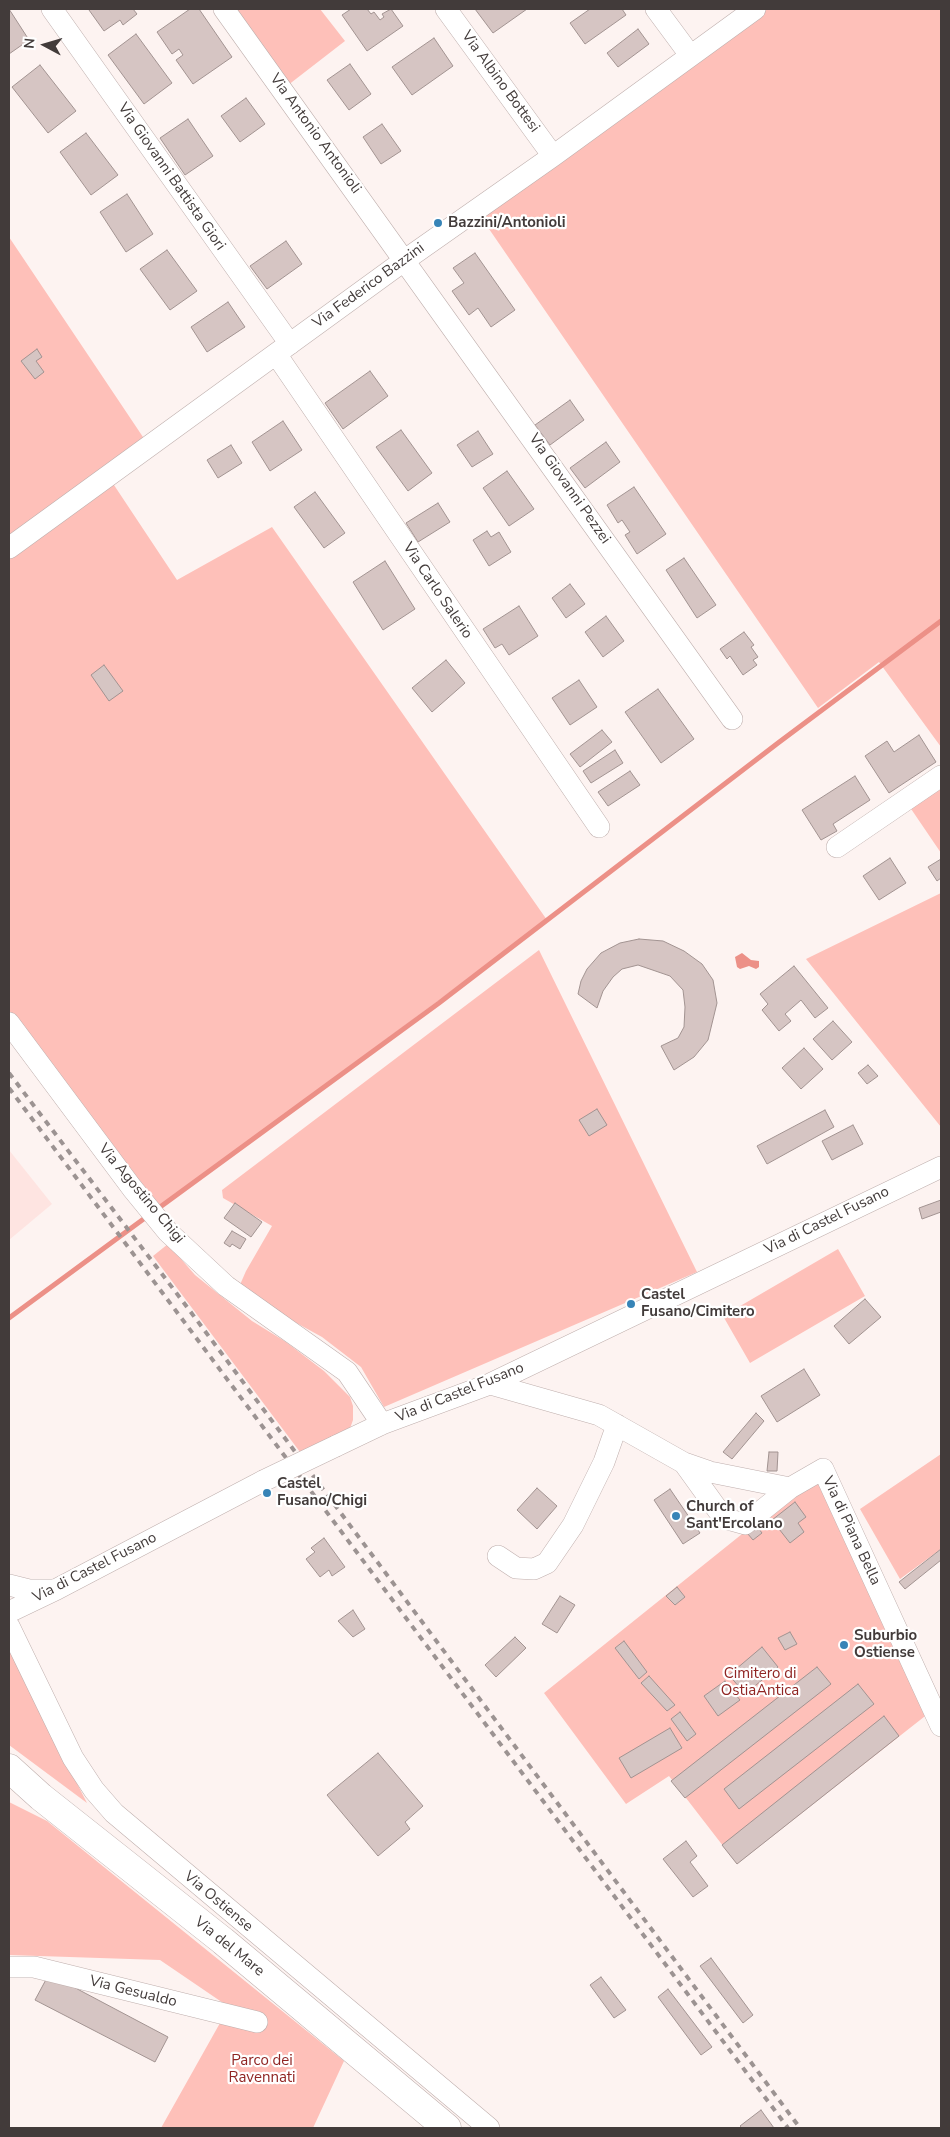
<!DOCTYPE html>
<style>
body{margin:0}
#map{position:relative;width:950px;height:2137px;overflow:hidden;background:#fdf3f1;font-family:"Nunito Sans",sans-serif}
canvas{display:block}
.frame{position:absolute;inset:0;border:10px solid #423b3a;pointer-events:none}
.north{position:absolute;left:20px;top:20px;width:50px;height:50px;-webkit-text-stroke:4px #fff;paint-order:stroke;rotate:276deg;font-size:14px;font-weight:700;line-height:20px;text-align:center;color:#423b3a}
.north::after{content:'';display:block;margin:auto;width:18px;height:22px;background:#423b3a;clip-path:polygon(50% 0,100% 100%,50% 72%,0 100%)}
</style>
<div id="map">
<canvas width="950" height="2137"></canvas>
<div class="frame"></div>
<div class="north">N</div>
</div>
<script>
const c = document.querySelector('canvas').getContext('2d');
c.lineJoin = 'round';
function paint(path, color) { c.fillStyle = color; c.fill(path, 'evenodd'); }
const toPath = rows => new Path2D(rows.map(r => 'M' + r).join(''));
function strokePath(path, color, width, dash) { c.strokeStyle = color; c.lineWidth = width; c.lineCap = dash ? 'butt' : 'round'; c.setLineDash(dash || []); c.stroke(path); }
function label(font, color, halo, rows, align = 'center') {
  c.font = font + ' "Nunito Sans",sans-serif'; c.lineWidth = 4.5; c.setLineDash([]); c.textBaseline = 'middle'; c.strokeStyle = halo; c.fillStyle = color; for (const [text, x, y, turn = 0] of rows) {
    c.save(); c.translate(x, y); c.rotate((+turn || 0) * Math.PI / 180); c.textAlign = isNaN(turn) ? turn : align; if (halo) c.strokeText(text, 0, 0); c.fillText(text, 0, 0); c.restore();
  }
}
paint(toPath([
 [9,1150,52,1204,9,1240]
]), '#fee4e1');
paint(toPath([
 [224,9,320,9,345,41,283,89],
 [755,9,941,9,941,747,879,662,818,708,476,210],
 [9,237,149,446,108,476,177,580,272,527,547,920,145,1218,9,1023],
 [941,776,941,853,905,800],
 [941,893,941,1127,806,959],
 [539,950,697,1272,384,1407,361,1367,322,1337,271,1309,239,1287,246,1271,272,1226,223,1198,222,1190],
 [168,1244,195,1275,252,1321,286,1342,324,1371,350,1397,353,1406,353,1420,348,1434,306,1460,153,1256],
 [838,1249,865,1296,750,1363,723,1316],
 [941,1454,941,1549,900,1579,860,1509],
 [823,1469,929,1713,737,1864,669,1776,626,1804,544,1693],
 [9,1651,10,1652,87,1803,9,1745],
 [9,1802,47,1821,344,2061,313,2128,161,2128,229,2007,160,1960,9,1955]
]), '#fec0b9');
paint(toPath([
 [742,953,751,960,759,961,759,967,756,969,749,966,740,969,737,967,735,957]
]), '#ec9087');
strokePath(toPath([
 [156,1210,439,1003,778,743,941,621],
 [9,1318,149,1215]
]), '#ec9087', 5);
const building = toPath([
 [9,9,29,40,9,54,9,9],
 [90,9,133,9,137,14,123,25,120,20,104,31,89,10,90,9],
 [190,9,199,9,232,57,193,84,176,60,183,55,179,49,172,54,157,32,190,9],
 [351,9,367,9,371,14,374,12,380,20,384,17,382,14,391,9,403,26,367,51,342,15,351,9],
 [475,9,527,9,493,33,475,9],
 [590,9,622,9,626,15,585,44,570,23,590,9],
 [638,29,649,44,618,67,607,53,638,29],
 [136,34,172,83,144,104,108,55,136,34],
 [434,38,453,66,412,95,392,67,434,38],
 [350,64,371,94,349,110,327,80,350,64],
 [40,65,76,111,48,133,12,87,40,65],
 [246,98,265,124,240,142,221,116,246,98],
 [188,119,213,156,185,175,160,138,188,119],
 [382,124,401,151,381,164,363,137,382,124],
 [86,133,118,175,91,195,60,152,86,133],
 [127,194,153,234,126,252,100,212,127,194],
 [286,241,302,264,267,289,250,266,286,241],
 [167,250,197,291,170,310,140,269,167,250],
 [475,253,515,310,491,327,478,308,469,315,452,291,464,283,453,268,475,253],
 [228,302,245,327,207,352,191,327,228,302],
 [37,349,42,357,36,361,44,372,35,379,21,361,37,349],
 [370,371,388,396,343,429,325,403,370,371],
 [570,400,584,420,550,445,535,425,570,400],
 [283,421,302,450,270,471,252,442,283,421],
 [401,430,432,473,408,491,376,447,401,430],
 [478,431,493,454,472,467,457,445,478,431],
 [606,442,620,462,585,488,570,468,606,442],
 [231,445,242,463,218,478,207,460,231,445],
 [507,471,534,509,509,526,483,488,507,471],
 [634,487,666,534,637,554,625,535,630,532,622,520,618,523,607,505,634,487],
 [315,492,345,533,324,548,294,507,315,492],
 [438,503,450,522,418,542,406,523,438,503],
 [487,531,491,537,499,532,511,552,489,566,473,540,487,531],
 [684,558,716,605,697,618,666,570,684,558],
 [385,561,415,609,383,630,353,582,385,561],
 [570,584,585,604,566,618,552,598,570,584],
 [519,606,538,636,509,655,502,644,495,648,483,629,519,606],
 [606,616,624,641,603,657,585,632,606,616],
 [744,632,754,645,751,647,758,657,753,660,757,665,743,675,730,656,727,659,720,649,744,632],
 [446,660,465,683,432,712,412,688,446,660],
 [104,665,123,691,109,701,91,675,104,665],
 [579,680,597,707,570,725,552,698,579,680],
 [658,689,694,739,661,763,625,712,658,689],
 [602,730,612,742,580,767,570,754,602,730],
 [919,735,936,762,889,793,865,756,887,741,894,752,919,735],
 [615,750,623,763,591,783,583,771,615,750],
 [630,771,640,785,608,806,598,792,630,771],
 [855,776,870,800,833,824,837,831,821,840,802,810,855,776],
 [890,858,906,883,879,900,863,876,890,858],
 [941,859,941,878,937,881,928,867,941,859],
 [639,939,663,941,684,951,702,964,713,980,717,1003,708,1040,694,1057,674,1070,661,1046,678,1038,684,1027,685,1007,683,990,670,976,638,965,622,969,613,977,603,991,597,1008,578,994,581,981,587,969,601,953,620,943,639,939],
 [794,966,828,1008,815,1018,801,1000,785,1014,791,1021,779,1031,762,1010,768,1004,760,994,794,966],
 [833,1021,852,1042,832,1060,813,1039,833,1021],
 [804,1048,823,1069,801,1089,782,1068,804,1048],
 [868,1065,878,1076,867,1084,858,1073,868,1065],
 [597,1109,607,1125,589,1136,579,1120,597,1109],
 [825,1110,834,1127,767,1164,757,1146,825,1110],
 [853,1125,863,1144,832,1160,822,1141,853,1125],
 [941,1200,941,1212,922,1219,919,1208,941,1200],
 [235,1203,262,1222,251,1237,224,1218,235,1203],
 [232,1231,246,1239,240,1249,232,1244,230,1247,224,1243,232,1231],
 [865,1299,881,1317,849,1344,834,1326,865,1299],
 [804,1369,820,1395,777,1422,761,1396,804,1369],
 [756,1413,764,1421,732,1459,723,1452,756,1413],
 [769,1452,778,1452,777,1471,767,1471,769,1452],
 [537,1488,557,1506,537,1529,517,1510,537,1488],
 [670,1489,700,1533,683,1544,654,1500,670,1489],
 [795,1502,806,1517,798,1523,804,1532,790,1543,772,1520,795,1502],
 [752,1520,762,1533,753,1540,742,1527,752,1520],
 [324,1538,345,1567,332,1576,329,1570,320,1577,306,1559,315,1552,311,1548,324,1538],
 [941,1549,941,1560,905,1589,899,1582,941,1549],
 [677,1587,685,1597,675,1605,666,1596,677,1587],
 [560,1596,575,1605,557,1633,542,1624,560,1596],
 [353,1610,365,1629,353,1637,338,1621,353,1610],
 [790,1632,797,1644,785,1650,778,1638,790,1632],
 [515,1637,526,1648,496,1677,485,1665,515,1637],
 [624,1641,647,1672,639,1679,615,1648,624,1641],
 [762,1647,778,1667,745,1694,729,1675,762,1647],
 [817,1667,831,1684,685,1798,671,1781,817,1667],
 [649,1676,675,1705,667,1711,641,1683,649,1676],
 [725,1681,740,1700,718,1716,704,1696,725,1681],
 [858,1684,874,1704,739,1809,724,1789,858,1684],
 [680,1712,696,1734,687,1741,671,1719,680,1712],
 [884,1716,899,1736,737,1864,722,1845,884,1716],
 [670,1728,682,1748,631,1778,619,1758,670,1728],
 [378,1753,423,1806,405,1822,410,1829,378,1856,327,1795,378,1753],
 [686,1841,697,1856,690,1862,708,1886,693,1897,663,1859,686,1841],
 [711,1958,753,2015,743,2023,700,1966,711,1958],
 [49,1974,168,2037,155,2062,35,2000,49,1974],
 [601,1977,626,2010,614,2018,590,1985,601,1977],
 [668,1989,712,2047,701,2055,658,1997,668,1989],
 [761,2110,774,2128,742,2128,740,2126,761,2110]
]);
paint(building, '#d6c5c3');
strokePath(building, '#a29391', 1);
const minor = toPath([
 [52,9,290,344],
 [224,9,732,719],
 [446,9,553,156],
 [656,9,690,55],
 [276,354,599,827],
 [9,548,405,260,553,156,755,9],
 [837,847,941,776],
 [9,1023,132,1188,168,1232,226,1286,347,1372,382,1424],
 [490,1384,599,1415,684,1463,710,1472,790,1488],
 [336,1446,382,1424,490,1384,941,1167],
 [684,1463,720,1513,727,1519,745,1524,790,1488,823,1469,941,1726],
 [498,1556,516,1568,534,1569,547,1563,573,1525,604,1462,617,1425],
 [9,1585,29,1590,52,1590],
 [9,1612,57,1589,263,1481],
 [9,1626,73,1758,94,1790,114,1813,489,2128],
 [9,1967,34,1967,257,2022]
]);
const major = toPath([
 [9,1768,41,1797,223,1941,447,2128]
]);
strokePath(minor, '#bfafad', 22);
strokePath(major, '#bfafad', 29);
strokePath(minor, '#fff', 21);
strokePath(major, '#fff', 28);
strokePath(toPath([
 [9,1073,184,1303,800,2128],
 [9,1088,788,2128]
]), '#9c9392', 4, [6, 6]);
const minorBridge = toPath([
 [263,1481,336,1446]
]);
strokePath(minorBridge, '#bfafad', 22, []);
strokePath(minorBridge, '#fff', 21);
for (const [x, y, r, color] of [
 [438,223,5,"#3784b7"],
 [631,1304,5,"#3784b7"],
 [267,1493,5,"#3784b7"],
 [676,1516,5,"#3784b7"],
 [844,1645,5,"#3784b7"]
]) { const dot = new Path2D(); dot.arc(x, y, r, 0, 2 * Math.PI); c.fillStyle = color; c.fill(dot); strokePath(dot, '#fff', 2); }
label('15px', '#423b3a', '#fff', [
 ["Via Albino Bottesi",500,82,54],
 ["Via Antonio Antonioli",315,134,54],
 ["Via Giovanni Battista Giori",171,177,55],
 ["Via Federico Bazzini",369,286,-36],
 ["Via Giovanni Pezzei",569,489,55],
 ["Via Carlo Salerio",437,591,56],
 ["Via Agostino Chigi",141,1194,50],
 ["Via di Castel Fusano",827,1221,-26],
 ["Via di Castel Fusano",460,1393,-22],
 ["Via di Piana Bella",851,1531,65],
 ["Via di Castel Fusano",95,1568,-27],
 ["Via Ostiense",218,1902,40],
 ["Via del Mare",229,1947,39],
 ["Via Gesualdo",133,1992,14]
]);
label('bold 15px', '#423b3a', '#fff', [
 ["Bazzini/Antonioli",448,223],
 ["Castel",641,1295],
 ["Fusano/Cimitero",641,1312],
 ["Castel",277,1484],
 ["Fusano/Chigi",277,1501],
 ["Church of",686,1507],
 ["Sant'Ercolano",686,1524],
 ["Suburbio",854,1636],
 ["Ostiense",854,1653]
], 'left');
label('15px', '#902523', '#fff', [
 ["Cimitero di",760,1674],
 ["OstiaAntica",760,1691],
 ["Parco dei",262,2061],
 ["Ravennati",262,2078]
]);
</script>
